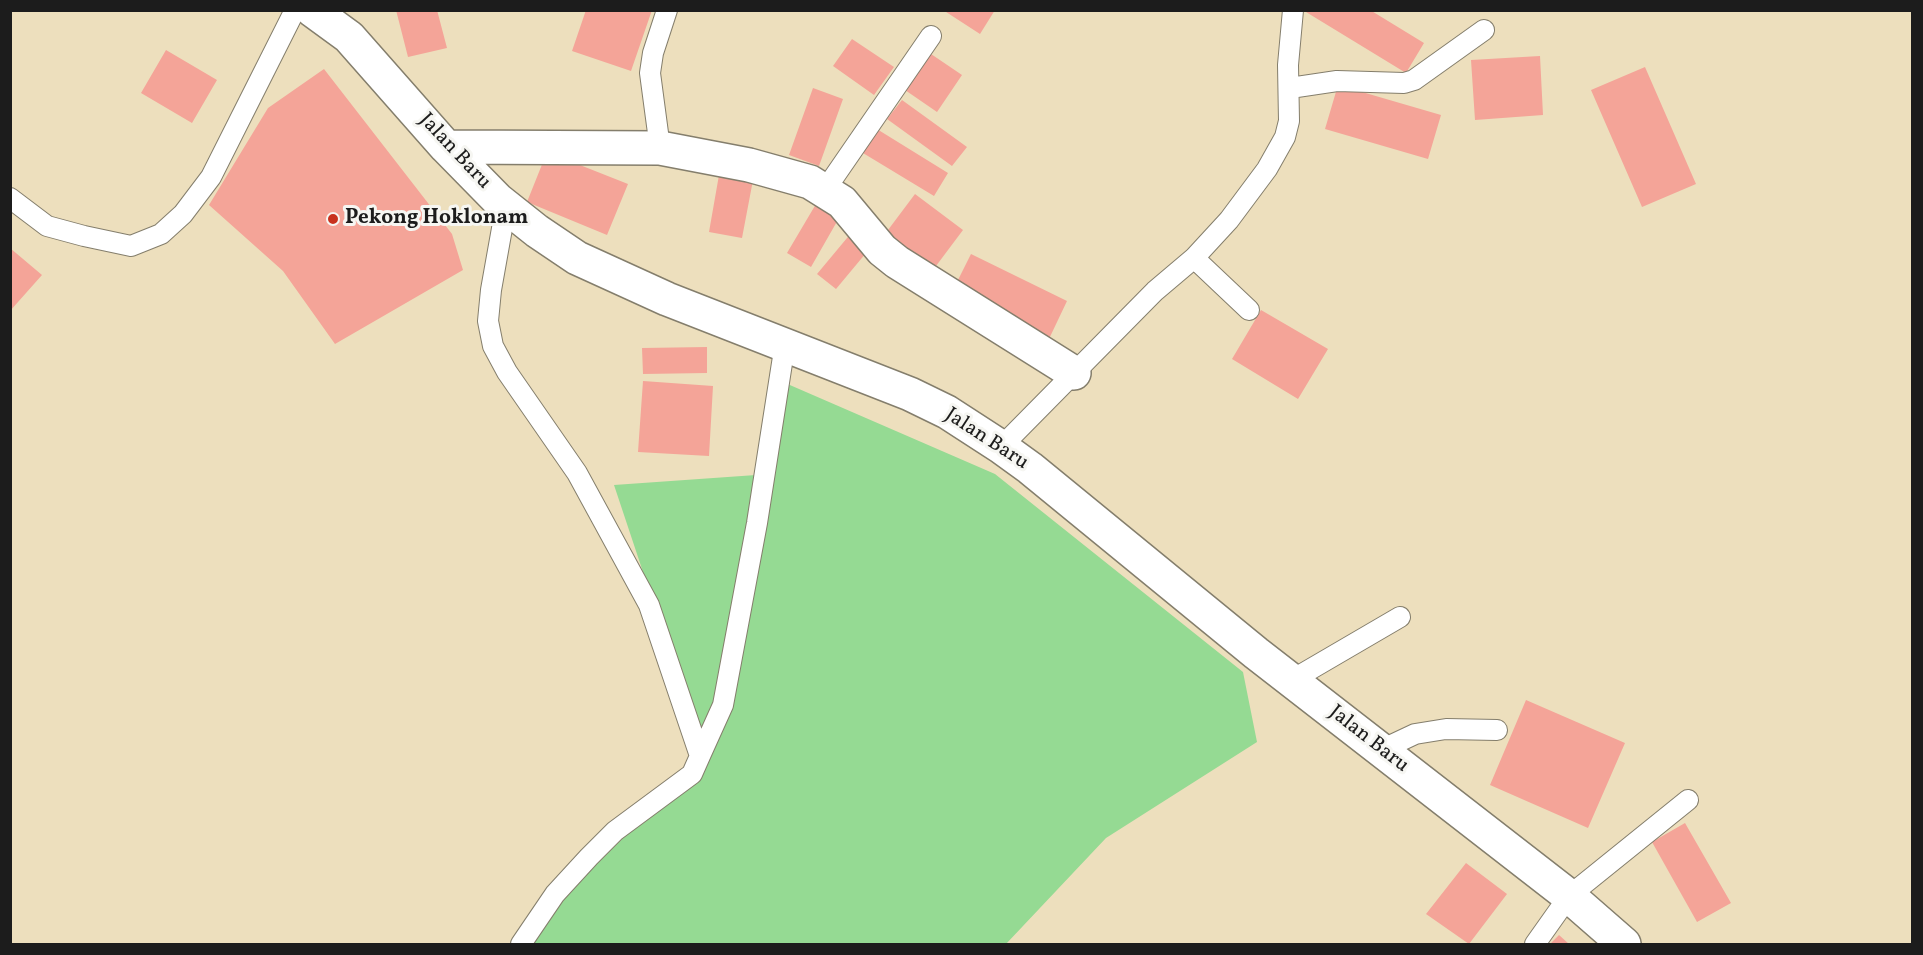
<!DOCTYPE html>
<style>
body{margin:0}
#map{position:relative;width:1923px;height:955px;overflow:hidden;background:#eddfbd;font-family:Vollkorn,serif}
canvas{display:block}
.frame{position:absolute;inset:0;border:12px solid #1c1c1c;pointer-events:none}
</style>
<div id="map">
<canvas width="1923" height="955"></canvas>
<div class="frame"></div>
</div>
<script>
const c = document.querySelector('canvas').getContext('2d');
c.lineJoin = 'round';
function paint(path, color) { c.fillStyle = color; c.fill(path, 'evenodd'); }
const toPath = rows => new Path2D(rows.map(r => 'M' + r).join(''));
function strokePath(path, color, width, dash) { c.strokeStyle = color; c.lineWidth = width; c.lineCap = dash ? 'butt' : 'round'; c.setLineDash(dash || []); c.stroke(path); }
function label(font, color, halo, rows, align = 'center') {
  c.font = font + ' Vollkorn,serif'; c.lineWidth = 6; c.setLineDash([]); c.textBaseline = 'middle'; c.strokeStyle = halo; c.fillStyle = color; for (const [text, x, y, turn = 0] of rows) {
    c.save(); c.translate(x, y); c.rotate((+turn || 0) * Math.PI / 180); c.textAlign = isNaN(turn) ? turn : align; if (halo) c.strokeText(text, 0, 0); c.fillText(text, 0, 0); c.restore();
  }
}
paint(toPath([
 [776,379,995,474,1243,672,1257,742,1106,838,1006,944,515,944,705,758,614,485,756,475]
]), '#95da93');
paint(toPath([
 [396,10,437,10,447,48,408,57],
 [586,10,652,10,631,71,572,51],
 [943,10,995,10,980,34],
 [1308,10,1370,10,1424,43,1406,73,1306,12],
 [852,39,894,67,874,95,833,66],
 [166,50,217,80,192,123,141,93],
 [931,54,962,75,937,112,905,90],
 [1540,56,1543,115,1475,120,1471,60],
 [1645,67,1696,184,1642,207,1591,90],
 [324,69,452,234,463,270,335,344,283,271,209,205,268,108],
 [1338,85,1441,115,1428,159,1325,129],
 [813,88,843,99,819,166,789,155],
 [902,100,967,147,952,166,887,119],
 [872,126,948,173,934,196,858,150],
 [547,152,628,184,607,235,527,202],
 [719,175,753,180,742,238,709,232],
 [915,194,963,230,930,274,882,238],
 [816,204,839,218,811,267,787,253],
 [852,232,871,247,836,289,817,274],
 [10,248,42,275,10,311],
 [971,254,1067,301,1048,341,951,294],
 [1261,310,1328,349,1298,399,1232,359],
 [707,347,707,373,643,374,642,348],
 [643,381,713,386,709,456,638,452],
 [1526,700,1625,743,1588,828,1490,785],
 [1685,823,1731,903,1697,922,1652,842],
 [1466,863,1507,894,1469,944,1426,914],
 [1559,935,1569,944,1550,944]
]), '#f4a498');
const service = toPath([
 [1290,88,1337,81,1404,83,1414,80,1484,30],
 [660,148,650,73,653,53,667,10],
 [825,190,931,36],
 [10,198,47,226,84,236,131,246,161,234,183,214,211,177,295,10],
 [506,206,491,290,488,321,493,346,507,372,577,473,649,605,700,756,692,774,615,831,589,857,555,894,521,944],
 [1194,258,1249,310],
 [1001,447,1155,291,1194,258,1229,220,1267,169,1285,137,1289,121,1288,65,1293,10],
 [1292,680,1400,617],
 [1381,750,1415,734,1446,729,1497,730],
 [700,756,723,705,757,523,785,344],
 [1535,944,1569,896,1688,800]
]);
const minor = toPath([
 [312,10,349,37,446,147,498,200,537,231,577,258,667,299,910,394,947,412,1001,447,1030,468,1256,653,1569,896,1624,944],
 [446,147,660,148,749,165,810,182,842,202,882,250,897,262,1074,373]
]);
strokePath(service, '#847e6c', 22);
strokePath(minor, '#847e6c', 36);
strokePath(service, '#fff', 20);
strokePath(minor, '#fff', 33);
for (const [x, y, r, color] of [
 [333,219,6,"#c8321e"]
]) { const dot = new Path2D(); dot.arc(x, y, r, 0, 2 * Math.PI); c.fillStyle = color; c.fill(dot); strokePath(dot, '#f6f6f2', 2); }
label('21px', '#1c1c1c', '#f6f6f2', [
 ["Jalan Baru",454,152,47],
 ["Jalan Baru",986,440,33],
 ["Jalan Baru",1368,740,38]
]);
label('bold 21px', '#1c1c1c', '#f6f6f2', [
 ["Pekong Hoklonam",345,219]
], 'left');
</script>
